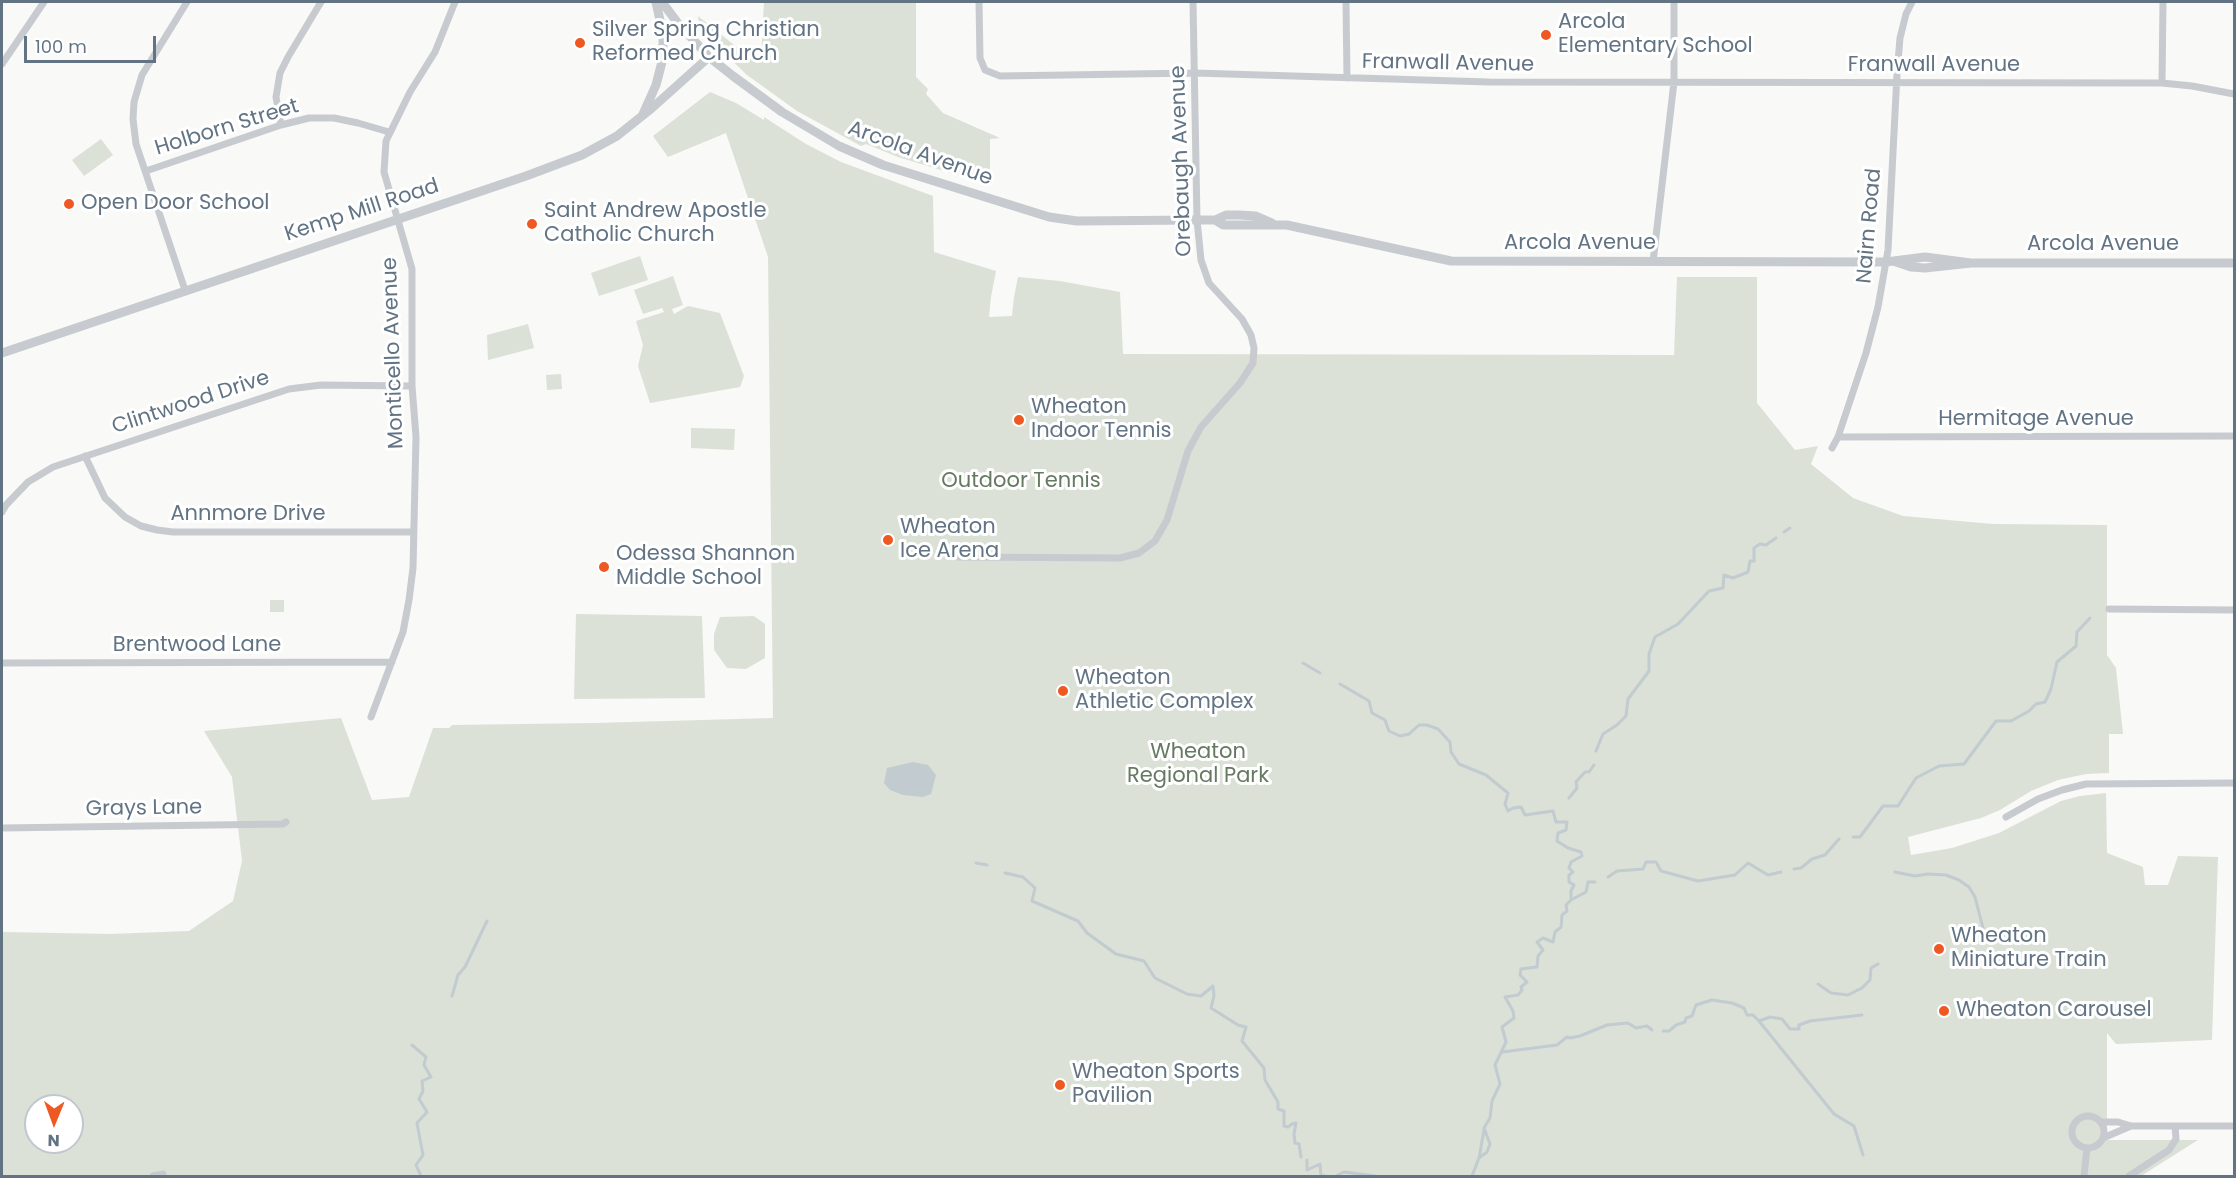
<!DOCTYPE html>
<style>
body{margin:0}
#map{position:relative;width:2236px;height:1178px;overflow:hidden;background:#f9f9f7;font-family:Poppins,sans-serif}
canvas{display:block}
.frame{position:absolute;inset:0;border:3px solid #627484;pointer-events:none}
.north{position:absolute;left:24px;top:1094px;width:60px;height:60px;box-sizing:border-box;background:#fff;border:2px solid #c0c7ce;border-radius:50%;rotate:181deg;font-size:16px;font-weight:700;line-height:24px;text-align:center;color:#627484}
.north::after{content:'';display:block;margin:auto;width:21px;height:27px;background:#ee5822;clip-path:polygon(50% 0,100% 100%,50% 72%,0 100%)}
.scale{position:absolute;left:24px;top:36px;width:132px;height:27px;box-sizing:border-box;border:3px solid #627484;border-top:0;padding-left:8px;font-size:18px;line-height:21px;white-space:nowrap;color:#627484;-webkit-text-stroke:4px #fff;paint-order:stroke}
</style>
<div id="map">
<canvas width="2236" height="1178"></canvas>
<div class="frame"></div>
<div class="north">N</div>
<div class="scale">100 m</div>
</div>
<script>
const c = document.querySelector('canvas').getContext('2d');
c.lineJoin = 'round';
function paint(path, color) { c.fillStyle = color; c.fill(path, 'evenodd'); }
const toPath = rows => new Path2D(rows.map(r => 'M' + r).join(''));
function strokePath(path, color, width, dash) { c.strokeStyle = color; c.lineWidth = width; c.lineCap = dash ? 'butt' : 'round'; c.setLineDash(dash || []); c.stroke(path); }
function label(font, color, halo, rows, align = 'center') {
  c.font = font + ' Poppins,sans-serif'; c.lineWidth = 6; c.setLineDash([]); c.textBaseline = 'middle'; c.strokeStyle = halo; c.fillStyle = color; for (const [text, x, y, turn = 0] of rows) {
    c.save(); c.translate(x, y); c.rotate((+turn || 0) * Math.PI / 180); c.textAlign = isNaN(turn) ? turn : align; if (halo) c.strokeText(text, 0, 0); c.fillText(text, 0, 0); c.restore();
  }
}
paint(toPath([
 [764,2,916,2,916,77,928,89,926,94,943,113,1000,138,990,139,990,185,898,157,866,144,861,146,797,111,747,75,700,30,698,16,749,57,761,59],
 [710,92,736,103,764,120,764,117,806,144,841,162,933,196,934,252,996,271,991,297,989,317,1012,316,1014,297,1018,277,1060,281,1120,292,1123,354,1674,355,1677,277,1757,277,1757,403,1795,450,1818,446,1811,464,1853,498,1903,516,1993,524,2107,525,2107,655,2116,668,2123,734,2109,734,2109,773,2086,774,2058,780,2031,791,2000,810,1981,818,1908,837,1911,855,1952,848,1999,833,2061,801,2080,796,2106,793,2107,853,2143,867,2145,885,2168,885,2178,856,2218,857,2212,1040,2116,1044,2107,1033,2107,1140,2198,1140,2141,1176,2,1176,2,932,110,934,189,931,233,901,242,861,232,777,204,731,341,718,372,800,409,797,433,728,449,728,452,725,595,723,773,718,768,257,726,133,668,157,653,136],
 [36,1106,72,1106,72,1142,36,1142],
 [101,139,113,155,84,176,72,160],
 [640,256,648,280,599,296,591,273],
 [673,276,683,305,672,309,674,314,688,306,720,313,744,376,740,387,650,403,638,366,643,345,636,321,664,312,662,308,643,314,634,290],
 [528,324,534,348,488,360,487,335],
 [561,374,562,389,547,390,546,375],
 [691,428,735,429,734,450,691,448],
 [270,600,284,600,284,612,270,612],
 [576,614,702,616,705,698,574,699],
 [754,616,765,624,765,658,746,669,727,668,714,650,714,634,720,617]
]), '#dbe1d7');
paint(toPath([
 [913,762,928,765,936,775,931,794,923,797,903,795,890,790,884,783,887,768]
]), '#c1cbd0');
strokePath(toPath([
 [1784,532,1790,528],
 [1303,663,1320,673],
 [1340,684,1369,701,1372,713,1385,720,1389,731,1400,736,1409,734,1419,725,1427,725,1438,729,1450,742,1451,752,1459,764,1486,775,1508,793,1505,804,1508,811,1513,808,1521,807,1525,815,1553,811,1556,822,1567,822,1566,830,1558,833,1557,841,1568,848,1581,852,1582,856,1571,862,1569,868,1573,872,1569,875,1569,882,1574,885,1571,891,1571,900,1566,905,1567,911,1562,915,1561,927,1555,932,1553,942,1543,938,1537,942,1543,950,1538,956,1537,967,1521,969,1520,975,1527,982,1521,987,1522,990,1518,995,1505,997,1513,1011,1514,1018,1502,1027,1506,1042,1495,1065,1500,1084,1492,1101,1490,1118,1484,1128,1490,1144,1487,1152,1479,1158,1472,1176],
 [1596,751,1603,734,1617,725,1626,716,1628,699,1649,671,1649,654,1655,637,1678,624,1709,591,1723,588,1724,575,1733,578,1748,572,1750,561,1754,561,1754,548,1760,544,1766,545,1776,538],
 [1569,798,1577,788,1576,782,1585,772,1589,772,1594,765],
 [1853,837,1860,837,1883,806,1898,806,1916,778,1939,766,1964,764,1996,721,2011,721,2029,711,2036,704,2045,702,2051,689,2057,662,2076,646,2077,632,2090,618],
 [976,863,987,865],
 [1794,869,1801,868,1812,859,1825,855,1839,839],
 [1895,872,1915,876,1928,874,1946,875,1959,880,1969,887,1975,897,1983,928],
 [1005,873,1023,877,1035,888,1032,901,1078,921,1087,933,1116,954,1144,961,1155,978,1187,994,1201,996,1213,986,1214,996,1211,1008,1238,1025,1246,1027,1242,1041,1264,1068,1265,1080,1278,1102,1278,1109,1284,1111,1284,1126,1288,1127,1292,1124,1296,1123,1294,1134,1295,1143,1299,1144,1301,1157],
 [1608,877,1617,871,1643,869,1646,862,1656,862,1661,871,1698,881,1735,875,1748,863,1768,875,1781,872],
 [1571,900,1586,892,1588,882,1595,882],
 [1818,984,1831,993,1848,995,1862,988,1870,980,1871,968,1878,964],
 [452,996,458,975,465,967,487,921],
 [1759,1021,1834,1114,1854,1126,1863,1155],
 [1663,1031,1669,1031,1676,1025,1685,1022,1686,1018,1692,1016,1696,1005,1712,1000,1732,1003,1744,1008,1747,1015,1753,1015,1759,1021,1770,1017,1782,1019,1790,1029,1799,1029,1799,1025,1810,1021,1862,1015],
 [412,1045,426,1057,424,1065,431,1077,422,1081,423,1091,419,1099,427,1112,417,1123,423,1155,416,1165,421,1176],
 [1502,1052,1557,1045,1567,1037,1570,1038,1580,1036,1607,1025,1628,1023,1636,1028,1647,1026,1652,1030],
 [1479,1158,1484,1130],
 [1307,1160,1307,1170,1320,1164,1321,1176,1326,1176],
 [1336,1176,1344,1172,1375,1176]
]), '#c1cbd0', 3);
strokePath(toPath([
 [979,2,980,58,985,70,1000,76,1195,73,1489,82,2162,83,2192,86,2234,94],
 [1346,2,1347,78],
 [2,64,44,2],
 [2162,83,2163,2],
 [281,125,276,97,280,73,288,57,321,2],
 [146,171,281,125,309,118,334,118,358,123,389,132],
 [1653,262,1674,82,1674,2],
 [185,290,136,144,133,119,134,102,142,75,187,2],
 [1838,437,2234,436],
 [1832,448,1838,437,1866,353,1878,307,1888,250,1897,74,1900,38,1906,14,1912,2],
 [85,456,105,498,125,517,141,526,157,530,173,532,412,532],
 [2,512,6,505,28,482,53,467,289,389,321,385,412,386],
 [958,557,1120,558,1139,553,1155,541,1167,520,1188,451,1201,427,1240,383,1253,363,1254,348,1251,335,1242,319,1209,283,1201,260,1197,220,1193,2],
 [2109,609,2234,610],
 [2,663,392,662],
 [371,717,403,632,409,600,413,568,416,437,412,386,412,269,384,172,386,141,410,92,435,52,455,2],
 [2006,817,2038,799,2062,790,2086,784,2234,783],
 [2,828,283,824,286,822],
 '2072 1132a16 16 0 1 1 32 0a16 16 0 1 1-32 0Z',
 [2101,1122,2118,1122,2131,1126,2234,1126],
 [2103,1138,2131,1126],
 [153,1176,163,1174],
 [2084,1176,2087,1148],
 [2129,1176,2169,1150,2176,1139,2175,1126]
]), '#c7cbcf', 7);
strokePath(toPath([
 [662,2,677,22,709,57,733,76,782,112,839,146,883,165,1049,217,1077,221,1197,220,1215,220,1226,215,1239,215,1256,216,1272,223],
 [643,114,656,85,663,58,663,34,656,2],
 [1215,220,1223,225,1287,225,1451,261,1886,262,1925,257,1971,263],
 [1896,262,1911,267,1925,268,1971,263,2234,263],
 [2,353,526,176,582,155,617,136,652,108,709,57]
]), '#c7cbcf', 9);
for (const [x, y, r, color] of [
 [1546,35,6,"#ee5822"],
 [580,43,6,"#ee5822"],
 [69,204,6,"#ee5822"],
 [532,224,6,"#ee5822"],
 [1019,420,6,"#ee5822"],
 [888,540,6,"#ee5822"],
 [604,567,6,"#ee5822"],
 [1063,691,6,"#ee5822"],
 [1939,949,6,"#ee5822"],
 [1944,1011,6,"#ee5822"],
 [1060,1085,6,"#ee5822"]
]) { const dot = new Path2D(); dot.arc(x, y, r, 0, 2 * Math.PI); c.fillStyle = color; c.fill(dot); strokePath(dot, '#fff', 2); }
label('21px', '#627484', '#fff', [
 ["Arcola",1558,23],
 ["Elementary School",1558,47],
 ["Silver Spring Christian",592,31],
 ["Reformed Church",592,55],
 ["Open Door School",81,204],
 ["Saint Andrew Apostle",544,212],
 ["Catholic Church",544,236],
 ["Wheaton",1031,408],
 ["Indoor Tennis",1031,432],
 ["Wheaton",900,528],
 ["Ice Arena",900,552],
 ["Odessa Shannon",616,555],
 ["Middle School",616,579],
 ["Wheaton",1075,679],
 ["Athletic Complex",1075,703],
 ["Wheaton",1951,937],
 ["Miniature Train",1951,961],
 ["Wheaton Carousel",1956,1011],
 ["Wheaton Sports",1072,1073],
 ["Pavilion",1072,1097]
], 'left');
label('21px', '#627484', '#fff', [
 ["Franwall Avenue",1448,64,1],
 ["Franwall Avenue",1934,66],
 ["Holborn Street",227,128,-17],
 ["Arcola Avenue",920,154,20],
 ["Orebaugh Avenue",1182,161,-92],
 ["Kemp Mill Road",362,211,-18],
 ["Nairn Road",1870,226,-85],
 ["Arcola Avenue",1580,244],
 ["Arcola Avenue",2103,245],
 ["Monticello Avenue",394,353,-92],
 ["Clintwood Drive",191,403,-18],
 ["Hermitage Avenue",2036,420],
 ["Annmore Drive",248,515],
 ["Brentwood Lane",197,646],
 ["Grays Lane",144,809,-1]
]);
label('21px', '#667a62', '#fff', [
 ["Outdoor Tennis",1021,482],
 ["Wheaton",1198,753],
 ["Regional Park",1198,777]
]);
</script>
